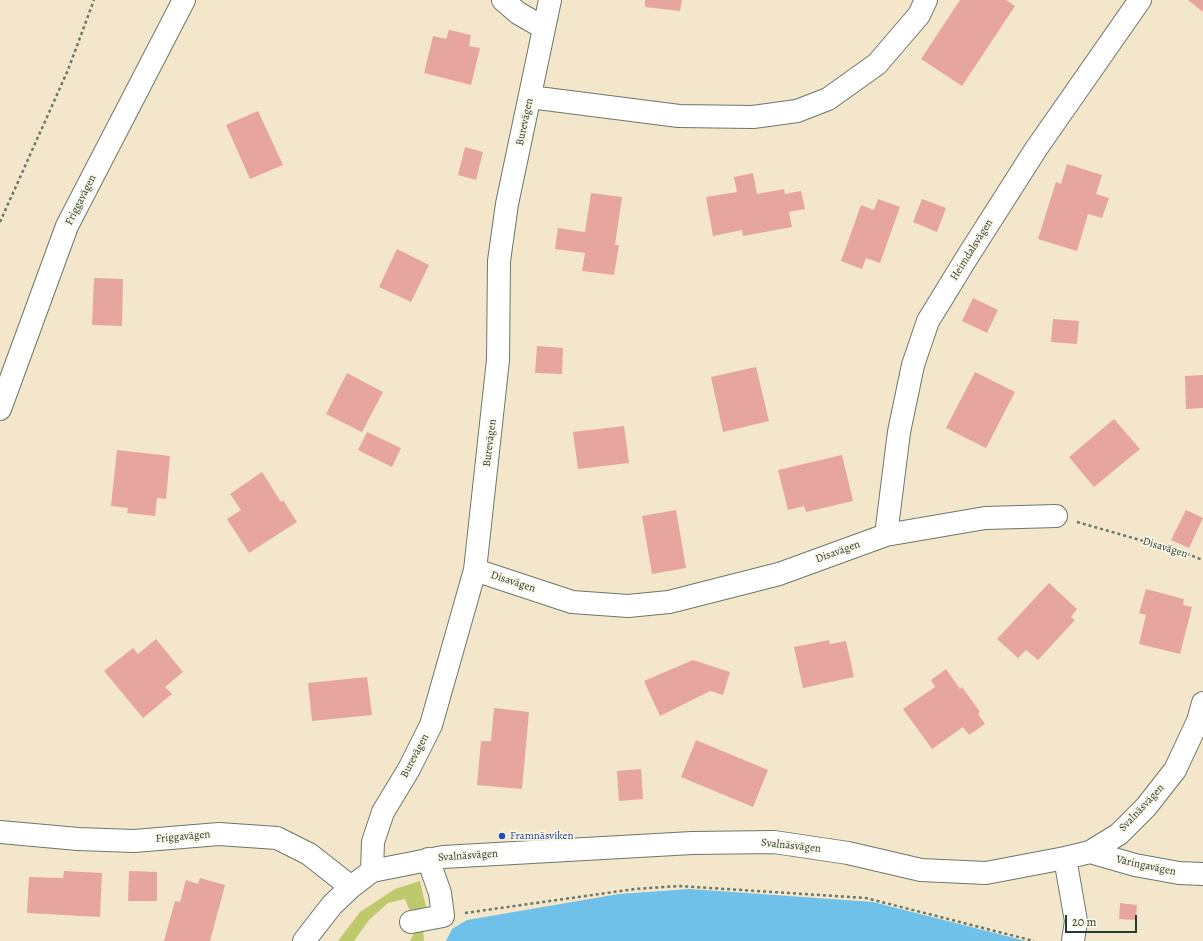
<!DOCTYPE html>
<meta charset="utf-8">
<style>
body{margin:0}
#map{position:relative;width:1203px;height:941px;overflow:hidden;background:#f4e6cb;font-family:Alegreya,serif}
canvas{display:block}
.scale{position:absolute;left:1065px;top:915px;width:72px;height:18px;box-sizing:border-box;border:2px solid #1f3d34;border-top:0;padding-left:5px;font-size:12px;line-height:14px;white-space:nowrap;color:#1f3d34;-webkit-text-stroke:3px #fcf5e5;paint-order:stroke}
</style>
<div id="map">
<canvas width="1203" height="941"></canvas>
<div class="scale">20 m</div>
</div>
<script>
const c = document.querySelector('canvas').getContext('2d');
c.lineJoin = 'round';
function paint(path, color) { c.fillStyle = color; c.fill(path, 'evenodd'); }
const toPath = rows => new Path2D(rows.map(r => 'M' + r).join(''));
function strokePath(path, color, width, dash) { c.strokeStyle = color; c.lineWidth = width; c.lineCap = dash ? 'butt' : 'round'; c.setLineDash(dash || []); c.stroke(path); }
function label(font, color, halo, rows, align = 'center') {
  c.font = font + ' Alegreya,serif'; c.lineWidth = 3.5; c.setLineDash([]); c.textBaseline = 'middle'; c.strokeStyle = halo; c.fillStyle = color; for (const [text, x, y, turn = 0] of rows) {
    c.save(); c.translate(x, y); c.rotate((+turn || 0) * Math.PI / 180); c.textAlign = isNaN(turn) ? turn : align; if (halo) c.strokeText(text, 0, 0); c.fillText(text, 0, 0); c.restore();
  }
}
paint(toPath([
 [420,881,426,907,419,914,409,909,405,899,388,903,369,920,354,941,338,941,360,912,395,889],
 [423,930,424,941,410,941,414,933]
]), '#bdc96b');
paint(toPath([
 [690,889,873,902,1026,941,446,941,452,929,467,920,619,894]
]), '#6fc1ea');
paint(toPath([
 [645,0,682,0,680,11,645,7],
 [960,0,1006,0,1015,6,962,86,921,59],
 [1188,0,1203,0,1203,12],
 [449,30,471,35,469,46,480,48,471,85,424,73,433,36,446,39],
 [258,111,283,165,250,179,226,125],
 [465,147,483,152,476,180,458,175],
 [1067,164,1102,175,1096,194,1109,198,1102,218,1088,214,1077,251,1038,239,1056,182,1061,184],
 [753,173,757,194,784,189,785,194,801,191,805,209,789,212,792,227,743,236,742,230,713,236,706,197,737,192,734,177],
 [591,193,622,197,615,245,619,245,614,275,582,271,585,253,555,249,558,228,585,232],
 [878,199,900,207,880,263,866,258,862,269,841,261,861,205,874,210],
 [922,199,946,208,937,232,913,222],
 [397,249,429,265,411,302,379,287],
 [94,278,123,279,122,326,92,325],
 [973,298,998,310,987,333,962,321],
 [1053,319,1079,321,1077,344,1051,342],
 [537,346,563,348,562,374,535,373],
 [756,367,769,421,723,432,711,377],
 [975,372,1015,392,986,448,946,428],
 [347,373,383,392,362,432,326,414],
 [1203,375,1203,408,1186,409,1185,376],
 [1114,419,1140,449,1094,487,1069,457],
 [624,426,629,463,578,469,573,432],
 [367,432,401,448,392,467,358,450],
 [117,450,170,456,166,499,157,498,155,516,127,513,128,508,111,506],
 [842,455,853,501,806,512,804,506,788,510,778,470],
 [262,472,281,502,283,500,297,522,249,553,227,519,241,510,230,494],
 [676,510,686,568,652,574,642,516],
 [1186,510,1203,518,1189,548,1171,540],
 [1049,583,1077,609,1071,617,1075,620,1038,660,1026,650,1018,658,997,639],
 [1146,589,1184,599,1183,605,1192,607,1180,654,1139,644,1146,615,1139,613],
 [156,639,183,672,165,687,172,694,143,718,104,671,133,648,138,654],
 [829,640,830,644,846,641,854,677,803,688,794,647],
 [693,660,730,672,723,695,710,691,660,716,644,681],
 [946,669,960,689,962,687,980,712,978,714,985,724,969,735,963,727,932,749,903,709,935,687,931,680],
 [367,677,372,715,312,721,308,683],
 [494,708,529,712,522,789,477,785,481,741,491,741],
 [696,740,768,770,753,807,681,777],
 [641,769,643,799,619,801,617,771],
 [64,871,102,873,100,917,27,913,29,877,63,878],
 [129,871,157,872,157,901,128,901],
 [200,878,225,885,210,941,164,941,175,901,180,902,186,880,198,884],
 [1120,903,1137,905,1136,920,1119,919]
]), '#e6a69f');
const minor = toPath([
 [503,0,518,13,544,28],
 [530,97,679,116,753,117,797,111,828,99,877,64,919,15,926,0],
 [0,409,67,226,184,0],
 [886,535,899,432,913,365,928,321,966,259,1036,149,1140,0],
 [475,570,572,602,628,606,669,602,779,574,886,535,985,518,1056,516],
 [0,832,78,839,134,841,219,834,277,838,309,854,351,887],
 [1090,852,1135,865,1179,873,1203,874],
 [1065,858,1076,921,1073,941],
 [372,871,373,842,383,812,409,769,431,725,475,570,498,360,499,261,507,204,550,0],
 [411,922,443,916,440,893,428,859],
 [304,941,332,905,351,887,372,871,443,857,692,843,774,842,848,853,921,870,986,873,1065,858,1090,852,1119,834,1146,807,1175,770,1198,721,1203,703]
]);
strokePath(minor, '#6a7869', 24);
strokePath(toPath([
 [0,222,68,70,94,0],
 [1077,522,1182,552,1203,560],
 [465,913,635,889,679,886,866,898,1034,941]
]), '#6a7869', 2.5, [3, 3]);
strokePath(minor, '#fff', 22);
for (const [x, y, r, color] of [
 [502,836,4,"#1a4fb4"]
]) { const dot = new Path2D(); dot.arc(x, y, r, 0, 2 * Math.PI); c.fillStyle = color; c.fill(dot); strokePath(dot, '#fcf5e5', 1.5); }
label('11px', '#1f3d34', '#fcf5e5', [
 ["Burevägen",525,122,-78],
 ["Friggavägen",81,200,-63],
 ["Heimdalsvägen",972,250,-58],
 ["Burevägen",490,443,-83],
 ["Disavägen",1165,548,17],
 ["Disavägen",838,552,-20],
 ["Disavägen",513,582,18],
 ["Burevägen",415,756,-62],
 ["Svalnäsvägen",1142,808,-47],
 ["Friggavägen",183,837,-5],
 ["Svalnäsvägen",791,846,6],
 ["Svalnäsvägen",468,856,-4],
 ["Väringavägen",1146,866,12]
]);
label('11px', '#164399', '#fcf5e5', [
 ["Framnäsviken",510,836]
], 'left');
</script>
